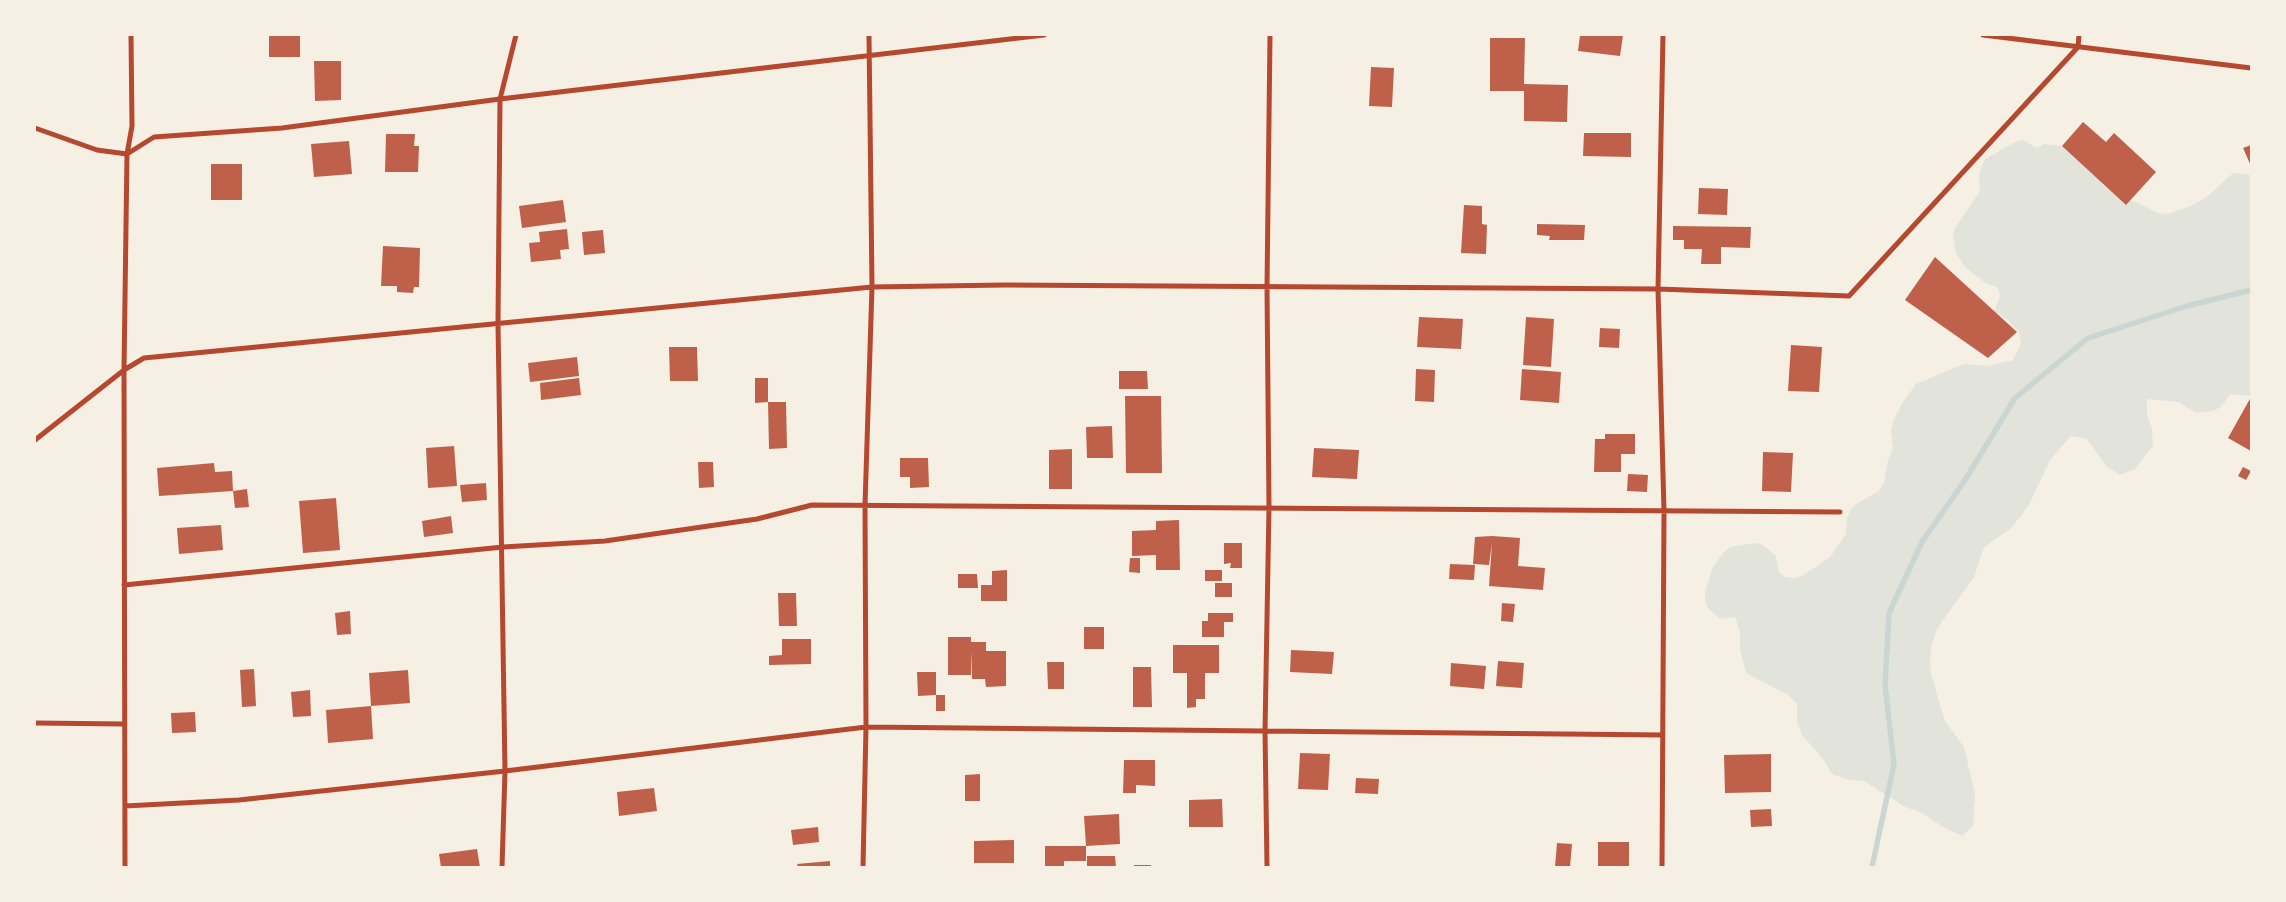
<!DOCTYPE html>
<style>
body{margin:0}
#map{position:relative;width:2286px;height:902px;overflow:hidden;background:#f6efe4;font-family:"Space Grotesk",sans-serif}
canvas{display:block}
.frame{position:absolute;inset:0;border:36px solid #f6efe4;pointer-events:none}
</style>
<div id="map">
<canvas width="2286" height="902"></canvas>
<div class="frame"></div>
</div>
<script>
const c = document.querySelector('canvas').getContext('2d');
c.lineJoin = 'round';
function paint(path, color) { c.fillStyle = color; c.fill(path, 'evenodd'); }
const toPath = rows => new Path2D(rows.map(r => 'M' + r).join(''));
function strokePath(path, color, width, dash) { c.strokeStyle = color; c.lineWidth = width; c.lineCap = dash ? 'butt' : 'round'; c.setLineDash(dash || []); c.stroke(path); }
paint(toPath([
 [2023,140,2037,148,2044,144,2069,147,2097,175,2106,188,2120,198,2136,202,2158,213,2168,214,2193,205,2208,196,2233,173,2251,175,2251,396,2230,394,2221,407,2213,411,2196,413,2178,402,2147,399,2147,414,2152,429,2153,445,2135,469,2120,475,2106,466,2087,439,2071,436,2050,460,2030,503,2021,516,2010,529,1984,547,1974,577,1938,627,1932,643,1930,658,1931,674,1945,721,1964,747,1975,794,1973,826,1962,836,1947,829,1920,812,1905,807,1864,781,1848,780,1832,774,1824,760,1802,735,1797,721,1797,704,1788,695,1746,673,1740,649,1740,632,1735,617,1720,619,1708,608,1705,600,1705,591,1713,567,1723,553,1730,547,1756,543,1763,545,1776,556,1779,572,1785,577,1793,578,1802,576,1831,556,1846,534,1847,518,1851,509,1856,504,1879,491,1884,483,1888,460,1893,448,1891,431,1893,422,1901,405,1916,384,1964,364,1987,366,2013,360,2021,344,2019,332,2007,319,1994,311,2000,296,1998,288,1984,282,1965,267,1956,253,1953,236,1955,228,1980,191,1979,174,1985,159,2015,142]
]), '#e2e4dc');
strokePath(toPath([
 [1872,867,1894,764,1885,685,1889,613,1922,542,1967,477,2015,398,2088,338,2187,306,2251,290]
]), '#c9d6d2', 5.5);
paint(toPath([
 [269,35,300,35,300,57,269,57],
 [1580,35,1623,35,1620,56,1578,51],
 [1490,38,1525,38,1524,84,1568,85,1567,122,1524,121,1524,91,1490,91],
 [314,61,341,61,341,100,315,101],
 [1371,67,1394,68,1392,107,1369,106],
 [2083,122,2106,142,2114,133,2156,172,2126,205,2062,146],
 [1584,133,1631,133,1631,157,1583,156],
 [386,134,415,134,414,146,419,146,418,172,385,172],
 [349,141,352,174,314,177,311,144],
 [2251,145,2251,166,2243,148],
 [211,164,242,164,242,200,211,200],
 [1699,188,1728,189,1727,215,1698,214],
 [563,200,566,222,522,228,519,206],
 [1464,205,1482,206,1482,224,1487,225,1486,254,1461,253],
 [1537,224,1585,225,1584,240,1549,240,1550,236,1537,235],
 [1673,226,1751,227,1750,248,1721,247,1721,264,1701,264,1702,249,1684,249,1684,240,1673,240],
 [567,229,569,249,560,250,561,259,531,262,529,243,540,242,539,232],
 [603,230,605,253,584,255,582,232],
 [383,246,420,248,419,287,414,287,413,293,397,292,397,286,381,286],
 [1935,257,2017,332,1988,358,1905,300],
 [1419,317,1463,319,1461,349,1417,347],
 [1526,317,1554,319,1551,367,1523,365],
 [1600,328,1620,329,1619,348,1599,347],
 [1791,345,1822,347,1819,392,1788,391],
 [669,347,697,347,698,381,670,381],
 [577,357,579,376,530,382,528,363],
 [1416,369,1435,370,1434,402,1415,401],
 [1522,369,1561,372,1559,403,1520,400],
 [1119,371,1147,371,1148,389,1119,389],
 [579,378,581,395,541,400,540,383],
 [755,378,768,378,768,402,755,403],
 [1125,396,1161,396,1162,473,1126,473],
 [2251,397,2251,451,2228,438],
 [768,402,786,402,787,448,769,449],
 [1112,426,1113,458,1087,458,1086,427],
 [1605,434,1635,434,1635,454,1621,454,1621,472,1594,472,1595,439,1605,439],
 [454,446,457,486,428,488,426,448],
 [1314,448,1359,450,1357,479,1312,477],
 [1072,449,1072,489,1049,489,1049,450],
 [1763,452,1793,453,1791,492,1762,491],
 [900,458,928,458,929,487,910,488,910,477,900,477],
 [698,462,713,462,714,487,699,488],
 [214,463,215,472,232,471,233,491,247,489,249,507,235,508,233,491,159,496,157,468],
 [2243,467,2251,471,2246,480,2238,476],
 [1628,474,1648,475,1647,492,1627,491],
 [486,483,487,500,462,502,460,485],
 [336,498,340,550,303,553,299,501],
 [451,516,453,533,424,537,422,521],
 [1179,520,1180,570,1156,570,1156,555,1132,556,1132,531,1156,530,1156,521],
 [221,525,223,550,179,554,177,528],
 [1492,536,1520,538,1518,566,1545,568,1543,590,1489,586,1492,543,1489,565,1473,564,1475,537],
 [1224,543,1242,543,1242,568,1230,568,1231,563,1224,564],
 [1130,558,1140,558,1140,573,1129,572],
 [1450,564,1475,565,1474,580,1449,579],
 [1007,570,1007,601,981,601,981,585,992,585,992,571],
 [1205,570,1222,570,1222,581,1205,581],
 [958,574,977,574,978,588,958,588],
 [1215,583,1232,583,1232,597,1215,597],
 [778,593,796,593,797,626,779,626],
 [1502,603,1515,604,1513,622,1501,621],
 [350,611,351,634,337,635,335,613],
 [1208,613,1233,613,1233,622,1224,622,1224,637,1202,637,1202,621,1208,621],
 [1084,627,1104,627,1104,649,1084,649],
 [948,637,971,637,971,642,986,642,986,651,1006,651,1006,686,986,687,985,679,972,679,972,651,971,675,948,675],
 [782,639,811,639,811,664,769,665,769,656,782,655],
 [1173,645,1219,645,1219,673,1205,673,1205,699,1196,699,1196,707,1187,708,1187,673,1173,673],
 [1291,650,1334,652,1332,674,1290,672],
 [1498,661,1524,663,1522,688,1496,686],
 [1047,662,1064,662,1064,689,1048,689],
 [1451,663,1486,666,1484,689,1450,686],
 [1133,667,1151,667,1152,707,1133,707],
 [254,669,256,706,242,707,240,670],
 [408,670,410,703,371,706,369,673],
 [917,672,936,672,936,695,945,695,945,711,936,711,936,695,918,696],
 [310,690,311,716,293,717,291,692],
 [371,706,373,739,328,743,326,710],
 [195,712,196,732,172,733,171,713],
 [1300,753,1330,754,1328,790,1298,789],
 [1771,754,1771,792,1725,793,1724,755],
 [1124,760,1155,760,1155,786,1136,785,1136,793,1123,793],
 [980,774,980,801,965,801,965,775],
 [1356,778,1379,779,1378,794,1355,793],
 [654,788,657,811,619,816,617,792],
 [1222,799,1223,827,1189,827,1189,800],
 [1771,809,1772,826,1751,827,1750,810],
 [1119,814,1120,844,1086,846,1084,816],
 [818,827,819,842,793,845,791,830],
 [1014,840,1014,863,974,863,974,841],
 [1598,842,1629,842,1629,867,1598,867],
 [1557,843,1572,844,1570,867,1555,867],
 [1045,846,1086,846,1086,861,1064,861,1064,867,1045,867],
 [477,849,480,867,441,867,439,854],
 [1087,856,1115,856,1116,867,1087,867],
 [830,861,830,867,798,867,797,864],
 [1134,865,1151,865,1151,867,1134,867]
]), '#bf614a');
strokePath(toPath([
 [1983,35,2251,68],
 [35,128,97,150,127,154,154,137,282,128,500,99,1044,35],
 [35,440,124,370,144,358,872,287,1005,285,1658,289,1849,296,2078,47,2079,35],
 [124,585,503,547,605,541,757,519,812,505,1840,512],
 [35,723,124,724],
 [125,806,239,800,505,771,866,727,1663,735],
 [125,867,124,370,127,154,132,126,131,35],
 [502,867,505,771,498,323,500,99,516,35],
 [863,867,866,727,865,505,872,287,869,35],
 [1267,867,1265,731,1269,507,1267,287,1270,35],
 [1662,867,1664,511,1658,289,1663,35]
]), '#b5482f', 5);
</script>
